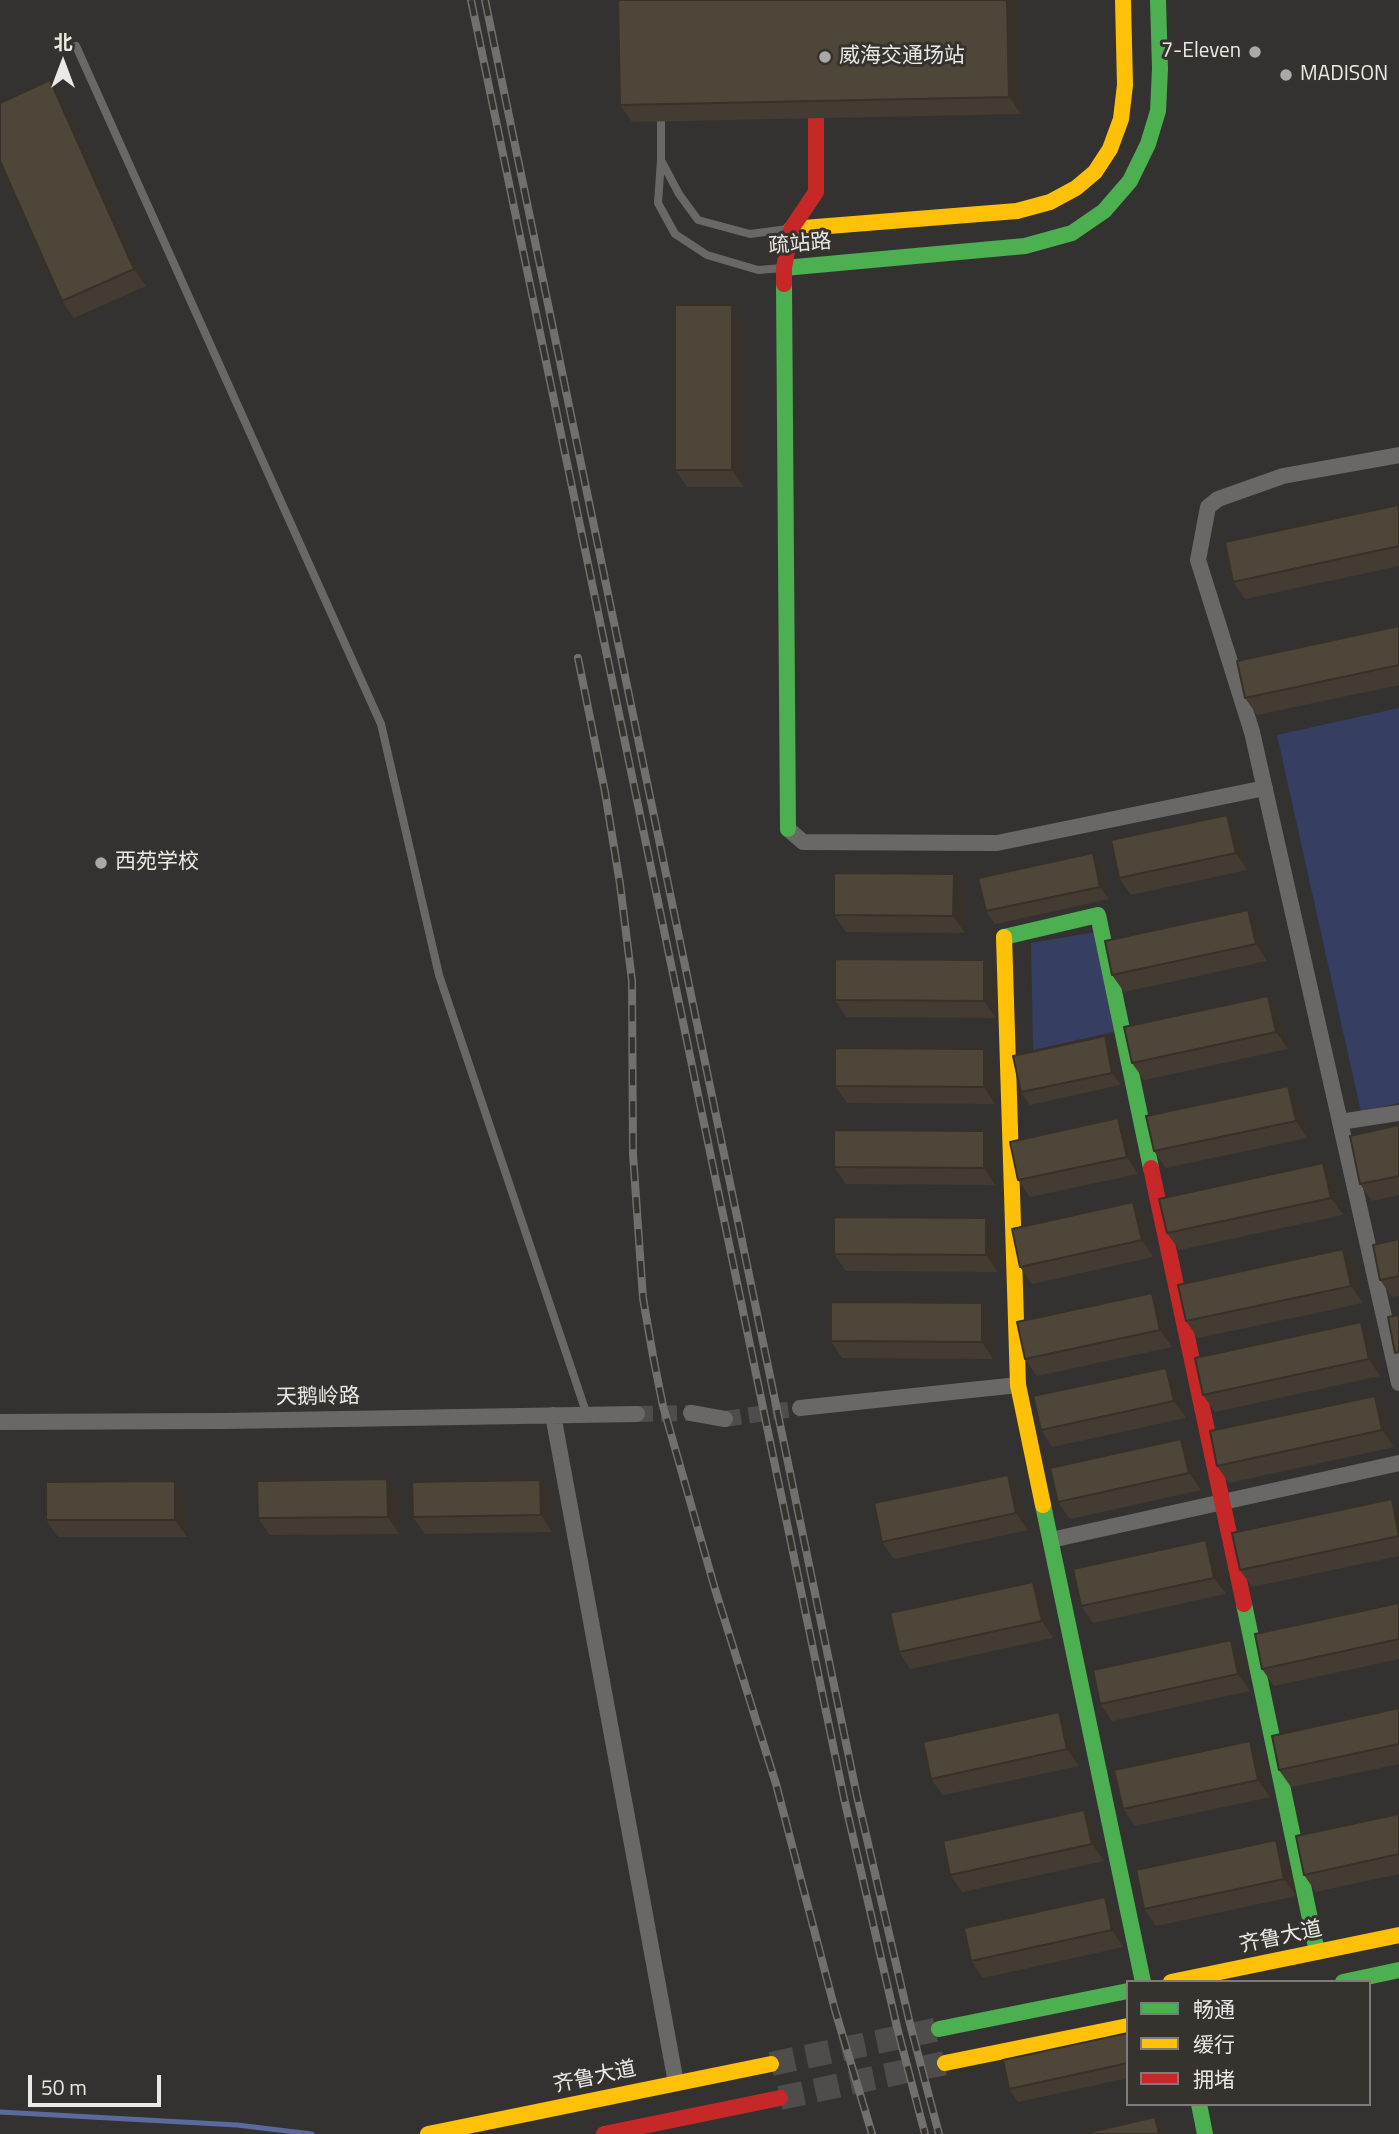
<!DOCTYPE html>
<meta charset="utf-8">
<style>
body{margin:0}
#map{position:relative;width:1399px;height:2134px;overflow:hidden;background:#343230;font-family:"Titillium Web","Noto Sans SC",sans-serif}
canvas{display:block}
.legend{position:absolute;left:1126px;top:1980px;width:245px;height:126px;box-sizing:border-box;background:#36322e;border:2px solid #7e7b78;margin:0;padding:9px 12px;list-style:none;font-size:21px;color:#ebe9e6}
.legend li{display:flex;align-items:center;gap:14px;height:35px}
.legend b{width:35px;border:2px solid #7e7b78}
.north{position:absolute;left:28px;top:28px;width:70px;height:70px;-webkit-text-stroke:5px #36322e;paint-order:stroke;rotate:0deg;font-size:19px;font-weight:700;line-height:28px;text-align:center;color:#ebe9e6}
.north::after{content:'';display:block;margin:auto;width:24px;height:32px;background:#ebe9e6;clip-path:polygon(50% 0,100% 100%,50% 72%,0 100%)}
.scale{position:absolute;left:28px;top:2075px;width:133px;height:32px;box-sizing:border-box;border:4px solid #ebe9e6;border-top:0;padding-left:9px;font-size:21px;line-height:24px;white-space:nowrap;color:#ebe9e6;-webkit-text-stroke:5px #36322e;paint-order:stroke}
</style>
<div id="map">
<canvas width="1399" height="2134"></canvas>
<ul class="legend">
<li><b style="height:9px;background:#4caf50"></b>畅通</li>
<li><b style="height:9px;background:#ffc107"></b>缓行</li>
<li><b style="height:9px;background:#c62828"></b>拥堵</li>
</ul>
<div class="north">北</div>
<div class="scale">50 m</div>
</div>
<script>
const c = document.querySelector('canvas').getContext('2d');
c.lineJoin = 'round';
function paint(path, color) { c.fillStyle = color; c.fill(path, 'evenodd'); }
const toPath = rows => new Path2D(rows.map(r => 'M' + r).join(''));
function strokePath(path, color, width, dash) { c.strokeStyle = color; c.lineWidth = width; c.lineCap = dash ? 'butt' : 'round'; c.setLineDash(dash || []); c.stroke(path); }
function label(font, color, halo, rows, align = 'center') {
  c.font = font + ' "Titillium Web","Noto Sans SC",sans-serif'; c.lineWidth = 6; c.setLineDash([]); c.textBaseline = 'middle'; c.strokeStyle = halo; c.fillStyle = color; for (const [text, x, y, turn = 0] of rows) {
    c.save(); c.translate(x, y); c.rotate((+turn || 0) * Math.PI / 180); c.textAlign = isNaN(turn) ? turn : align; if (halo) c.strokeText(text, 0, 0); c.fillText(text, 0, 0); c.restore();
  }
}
paint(toPath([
 [1399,708,1399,1103,1361,1112,1277,735],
 [1096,932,1117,1031,1033,1050,1031,943]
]), '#363f61');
strokePath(toPath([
 [0,2112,237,2125,312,2134]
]), '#5b6a9e', 5);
strokePath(toPath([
 [637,1414,691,1413],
 [725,1419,800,1408]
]), '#4f4d4b', 16, [16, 8]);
strokePath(toPath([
 [771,2064,939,2029],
 [780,2098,945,2063]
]), '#4f4d4b', 24, [24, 12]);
strokePath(toPath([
 [76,46,381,724,439,975,587,1415],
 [661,160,661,110],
 [783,268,758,270,707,255,675,234,658,203,661,160,679,194,698,220,750,234,788,229]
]), '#6a6866', 8);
strokePath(toPath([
 [1399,455,1283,476,1218,499,1208,507,1198,560,1252,732,1399,1383],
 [788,829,803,842,997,843,1265,788],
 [1340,1122,1399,1113],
 [800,1408,1018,1385],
 [691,1413,725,1419],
 [553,1415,676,2083],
 [0,1422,225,1421,637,1414],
 [1051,1540,1399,1463]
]), '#6a6866', 16);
strokePath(toPath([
 [784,268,1025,246,1072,233,1104,211,1130,181,1148,144,1158,111,1160,69,1158,0],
 [784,284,788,829],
 [1004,937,1098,915,1151,1168],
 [1043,1505,1143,1982],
 [1244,1604,1317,1952],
 [1343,1982,1399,1970],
 [939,2029,1128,1991],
 [1199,2104,1205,2134]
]), '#4caf50', 16);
strokePath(toPath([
 [791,229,1017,211,1050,202,1076,188,1095,172,1110,149,1121,119,1125,85,1123,0],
 [1004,937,1018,1385,1043,1505],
 [1171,1982,1399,1935],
 [945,2063,1128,2026],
 [428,2134,771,2064]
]), '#ffc107', 16);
strokePath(toPath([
 [784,284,784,268,791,229,816,192,816,118],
 [1151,1168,1244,1604],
 [604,2134,780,2098]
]), '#c62828', 16);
const rail = toPath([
 [471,0,844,1798,897,2027,925,2134],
 [485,0,857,1796,910,2024,939,2134],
 [578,658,605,792,620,884,632,981,633,1154,643,1298,653,1356,663,1406,715,1589,776,1784,835,2010,872,2134]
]);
strokePath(rail, '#71706f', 8);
strokePath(rail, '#36322e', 5, [16]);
paint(toPath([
 [618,0,1018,0,1021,114,632,122,620,105],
 [62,97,146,286,74,318,62,301],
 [744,322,744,487,687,487,675,470],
 [1398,505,1399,507,1399,566,1245,599,1233,582],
 [1399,626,1399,685,1257,715,1245,698],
 [1239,832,1247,870,1131,895,1119,878],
 [1102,866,1109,899,995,924,986,911],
 [965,891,965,933,846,932,834,915],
 [1248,910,1260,927,1267,961,1124,992,1112,975],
 [996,977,996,1018,846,1017,835,1000],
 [1280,1013,1288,1049,1144,1080,1132,1063],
 [1114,1049,1121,1085,1030,1105,1021,1092],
 [995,1066,995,1104,847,1103,835,1086],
 [1300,1102,1307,1138,1166,1168,1154,1151],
 [1118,1118,1130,1135,1138,1174,1030,1197,1018,1180],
 [1399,1125,1399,1195,1372,1201,1360,1184],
 [995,1148,995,1185,846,1184,834,1167],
 [1335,1180,1343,1215,1179,1250,1167,1233],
 [1133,1202,1145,1219,1153,1257,1032,1284,1020,1267],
 [998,1235,998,1272,846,1271,834,1254],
 [1399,1239,1399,1296,1392,1297,1380,1280],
 [1343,1249,1355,1266,1363,1303,1198,1338,1186,1321],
 [1152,1293,1164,1310,1172,1347,1037,1376,1025,1359],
 [994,1320,993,1359,842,1358,831,1341],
 [1373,1339,1380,1376,1215,1412,1203,1395],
 [1178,1385,1186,1418,1052,1447,1041,1430],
 [1375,1396,1387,1413,1394,1447,1229,1483,1217,1466],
 [1193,1456,1201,1490,1070,1519,1058,1502],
 [1008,1475,1020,1492,1028,1530,894,1559,882,1542],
 [540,1480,552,1497,552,1532,425,1534,413,1517],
 [175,1481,187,1498,187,1537,58,1537,46,1520],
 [399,1496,399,1534,270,1535,258,1518],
 [1399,1509,1399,1556,1252,1587,1240,1570],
 [1218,1557,1226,1594,1093,1623,1081,1606],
 [1045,1599,1053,1638,910,1669,899,1652],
 [1399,1603,1399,1659,1274,1686,1262,1669],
 [1243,1657,1250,1691,1112,1721,1100,1704],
 [1399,1708,1399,1764,1291,1787,1279,1770],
 [1071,1729,1079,1766,943,1795,931,1779],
 [1262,1758,1270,1797,1135,1826,1123,1809],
 [1084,1810,1096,1827,1104,1861,962,1892,950,1875],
 [1399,1814,1399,1874,1316,1892,1304,1875],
 [1276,1840,1288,1857,1296,1896,1156,1926,1144,1909],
 [1116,1914,1123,1947,983,1978,971,1961],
 [1128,2033,1128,2078,1018,2102,1009,2089]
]), '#443c32');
paint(toPath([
 [1007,0,1018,0,1021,114,1009,97],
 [50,80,62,97,146,286,134,269],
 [732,305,744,322,744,487,732,470],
 [1227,815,1239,832,1247,870,1236,853],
 [1093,853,1102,866,1109,899,1100,887],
 [954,874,965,891,965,933,953,916],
 [1248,910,1260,927,1267,961,1256,944],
 [984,960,996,977,996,1018,984,1001],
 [1268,996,1280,1013,1288,1049,1276,1032],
 [1105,1036,1114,1049,1121,1085,1112,1073],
 [984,1049,995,1066,995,1104,984,1087],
 [1288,1086,1300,1102,1307,1138,1296,1121],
 [1118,1118,1130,1135,1138,1174,1127,1157],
 [984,1131,995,1148,995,1185,984,1168],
 [1323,1163,1335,1180,1343,1215,1331,1198],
 [1133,1202,1145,1219,1153,1257,1142,1240],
 [986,1218,998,1235,998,1272,986,1255],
 [1343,1249,1355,1266,1363,1303,1351,1286],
 [1152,1293,1164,1310,1172,1347,1160,1330],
 [982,1303,994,1320,993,1359,982,1342],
 [1361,1322,1373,1339,1380,1376,1369,1359],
 [1166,1368,1178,1385,1186,1418,1174,1401],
 [1375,1396,1387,1413,1394,1447,1382,1430],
 [1181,1439,1193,1456,1201,1490,1189,1473],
 [1008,1475,1020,1492,1028,1530,1016,1513],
 [387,1479,399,1496,399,1534,388,1517],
 [540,1480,552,1497,552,1532,541,1515],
 [175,1481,187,1498,187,1537,175,1520],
 [1392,1499,1399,1509,1399,1532],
 [1206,1540,1218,1557,1226,1594,1214,1578],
 [1033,1582,1045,1599,1053,1638,1042,1621],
 [1231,1640,1243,1657,1250,1691,1238,1674],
 [1059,1712,1071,1729,1079,1766,1067,1749],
 [1250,1741,1262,1758,1270,1797,1258,1780],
 [1084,1810,1096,1827,1104,1861,1092,1844],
 [1276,1840,1288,1857,1296,1896,1284,1879],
 [1105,1897,1116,1914,1123,1947,1112,1930],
 [1155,2117,1164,2130,1165,2134,1159,2134]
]), '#373129');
const building = toPath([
 [618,0,1007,0,1009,97,620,105,618,0],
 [50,80,134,269,62,301,0,161,0,103,50,80],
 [675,305,732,305,732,470,675,470,675,305],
 [1398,505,1399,512,1399,546,1233,582,1225,542,1398,505],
 [1399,626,1399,665,1245,698,1237,661,1399,626],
 [1227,815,1236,853,1119,878,1111,840,1227,815],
 [1093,853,1100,887,986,911,978,878,1093,853],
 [834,873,954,874,953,916,834,915,834,873],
 [1248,910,1256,944,1112,975,1105,941,1248,910],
 [835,959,984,960,984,1001,835,1000,835,959],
 [1268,996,1276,1032,1132,1063,1124,1027,1268,996],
 [1105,1036,1112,1073,1021,1092,1013,1056,1105,1036],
 [835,1048,984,1049,984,1087,835,1086,835,1048],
 [1288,1086,1296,1121,1154,1151,1146,1116,1288,1086],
 [1118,1118,1127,1157,1018,1180,1010,1142,1118,1118],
 [1399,1125,1399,1176,1360,1184,1350,1136,1399,1125],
 [834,1130,984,1131,984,1168,834,1167,834,1130],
 [1323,1163,1331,1198,1167,1233,1159,1199,1323,1163],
 [1133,1202,1142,1240,1020,1267,1012,1229,1133,1202],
 [834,1217,986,1218,986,1255,834,1254,834,1217],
 [1399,1239,1399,1276,1380,1280,1373,1245,1399,1239],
 [1343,1249,1351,1286,1186,1321,1178,1285,1343,1249],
 [1152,1293,1160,1330,1025,1359,1017,1322,1152,1293],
 [831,1302,982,1303,982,1342,831,1341,831,1302],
 [1399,1315,1399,1352,1395,1353,1388,1317,1399,1315],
 [1361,1322,1369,1359,1203,1395,1195,1358,1361,1322],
 [1166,1368,1174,1401,1041,1430,1033,1396,1166,1368],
 [1375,1396,1382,1430,1217,1466,1210,1431,1375,1396],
 [1181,1439,1189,1473,1058,1502,1050,1468,1181,1439],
 [1008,1475,1016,1513,882,1542,874,1503,1008,1475],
 [387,1479,388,1517,258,1518,257,1481,387,1479],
 [540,1480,541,1515,413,1517,412,1482,540,1480],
 [175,1481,175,1520,46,1520,46,1482,175,1481],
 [1392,1499,1399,1536,1240,1570,1232,1533,1392,1499],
 [1206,1540,1214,1578,1081,1606,1073,1569,1206,1540],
 [1033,1582,1042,1621,899,1652,890,1613,1033,1582],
 [1399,1603,1399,1639,1262,1669,1255,1634,1399,1603],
 [1231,1640,1238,1674,1100,1704,1093,1670,1231,1640],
 [1399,1708,1399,1744,1279,1770,1272,1736,1399,1708],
 [1059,1712,1067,1749,931,1779,923,1742,1059,1712],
 [1250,1741,1258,1780,1123,1809,1114,1770,1250,1741],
 [1084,1810,1092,1844,950,1875,943,1841,1084,1810],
 [1399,1814,1399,1854,1304,1875,1296,1836,1399,1814],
 [1276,1840,1284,1879,1144,1909,1136,1870,1276,1840],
 [1105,1897,1112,1930,971,1961,964,1928,1105,1897],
 [1128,2033,1128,2063,1009,2089,1003,2060,1128,2033],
 [1155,2117,1159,2134,1082,2134,1155,2117]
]);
paint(building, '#4f463a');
strokePath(building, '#373129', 2);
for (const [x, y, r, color] of [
 [1255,52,7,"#aba9a6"],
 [825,57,7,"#aba9a6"],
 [1286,75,7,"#aba9a6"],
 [101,863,7,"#aba9a6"]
]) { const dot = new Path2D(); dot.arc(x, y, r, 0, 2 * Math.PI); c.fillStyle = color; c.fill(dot); strokePath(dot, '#36322e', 2.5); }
label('21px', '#ebe9e6', '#36322e', [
 ["7-Eleven",1241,52,"right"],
 ["威海交通场站",839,57],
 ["MADISON",1300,75],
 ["西苑学校",115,863]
], 'left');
label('21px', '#ebe9e6', '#36322e', [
 ["疏站路",800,245,-5],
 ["天鹅岭路",318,1398,-1],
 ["齐鲁大道",1281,1938,-12],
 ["齐鲁大道",595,2078,-12]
]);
</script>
